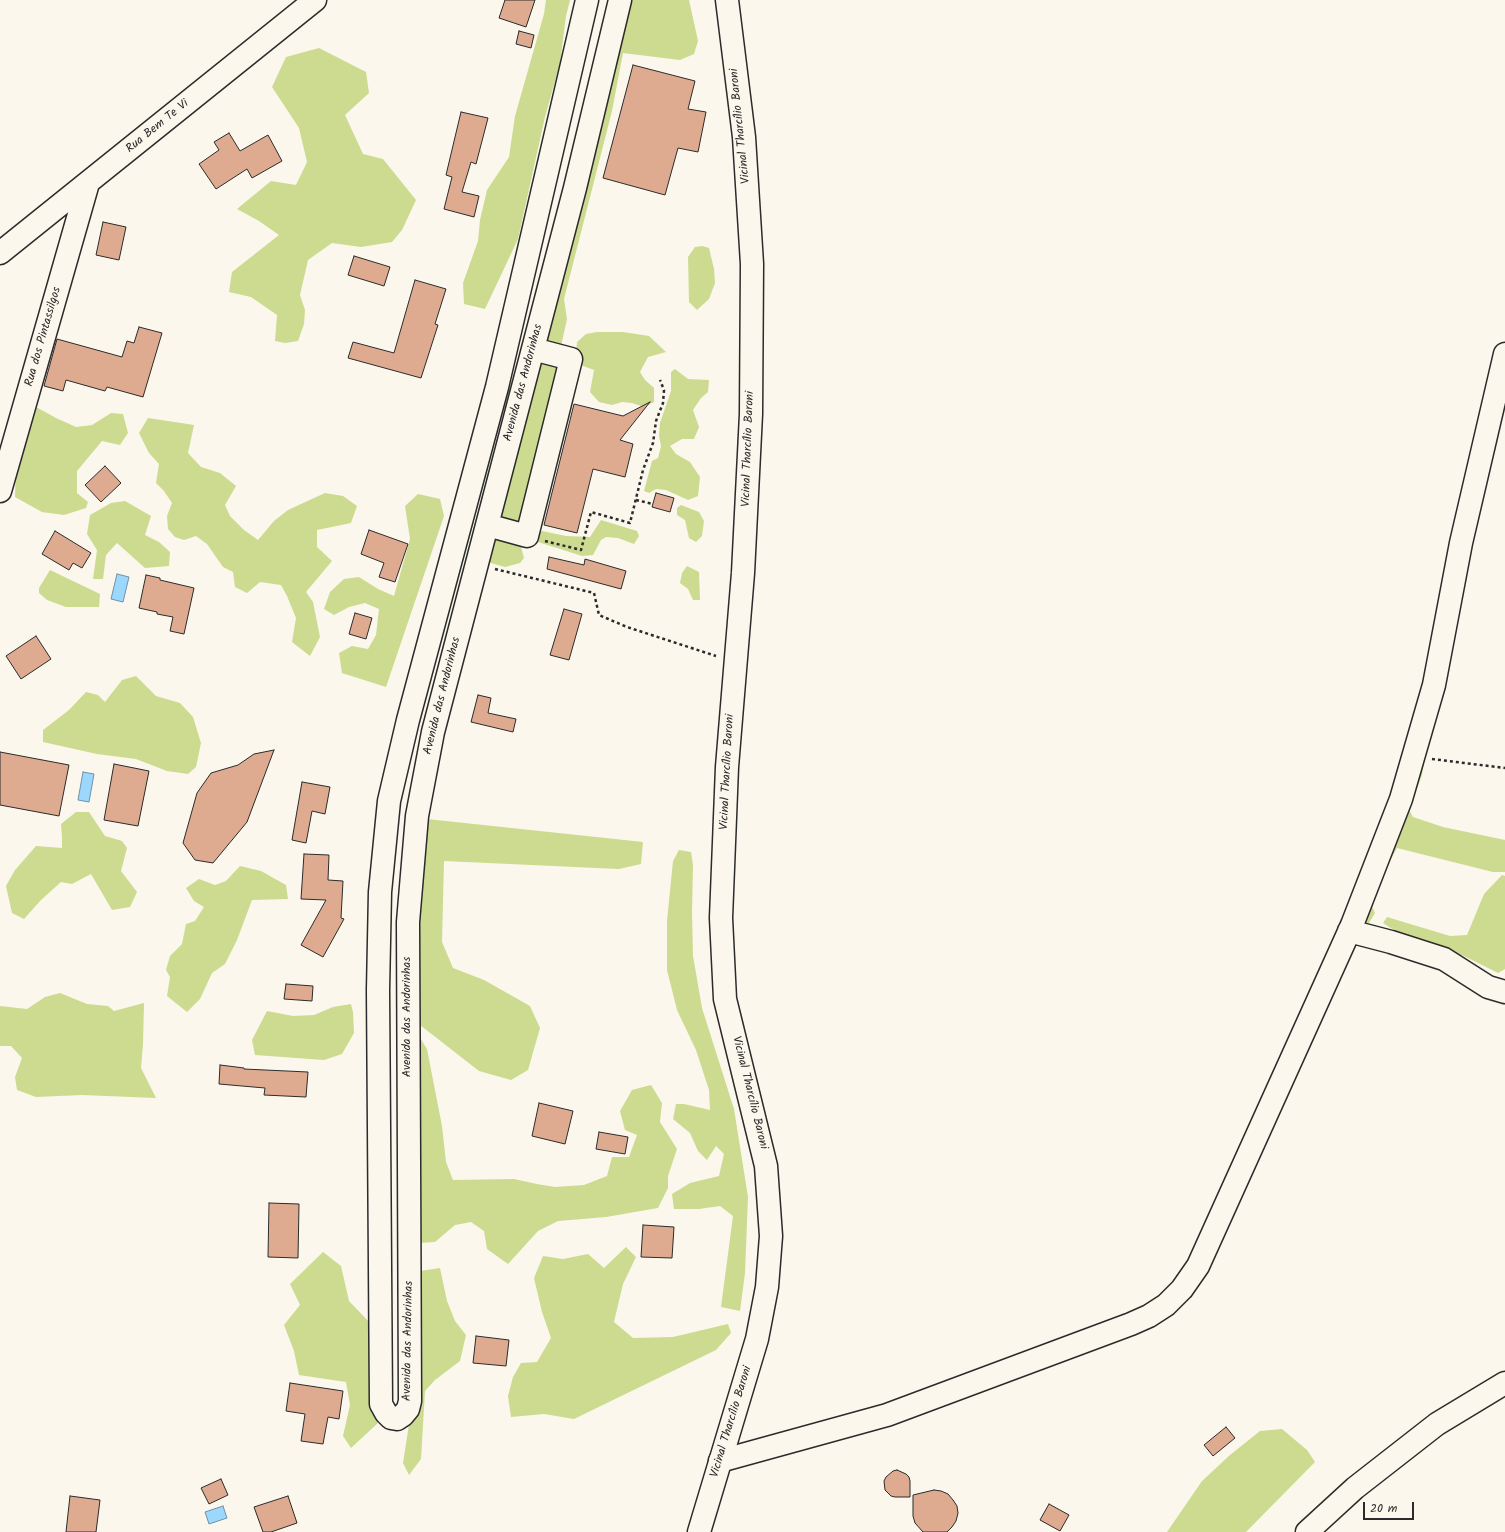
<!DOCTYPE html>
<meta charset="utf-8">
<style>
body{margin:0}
#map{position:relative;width:1505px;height:1532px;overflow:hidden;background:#fbf7ec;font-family:Kalam,sans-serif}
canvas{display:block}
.scale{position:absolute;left:1363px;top:1502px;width:51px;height:18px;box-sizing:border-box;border:2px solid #2b2b2b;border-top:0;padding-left:5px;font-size:12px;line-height:14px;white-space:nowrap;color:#2b2b2b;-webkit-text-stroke:3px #fbf7ec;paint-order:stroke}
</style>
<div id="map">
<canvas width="1505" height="1532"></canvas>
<div class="scale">20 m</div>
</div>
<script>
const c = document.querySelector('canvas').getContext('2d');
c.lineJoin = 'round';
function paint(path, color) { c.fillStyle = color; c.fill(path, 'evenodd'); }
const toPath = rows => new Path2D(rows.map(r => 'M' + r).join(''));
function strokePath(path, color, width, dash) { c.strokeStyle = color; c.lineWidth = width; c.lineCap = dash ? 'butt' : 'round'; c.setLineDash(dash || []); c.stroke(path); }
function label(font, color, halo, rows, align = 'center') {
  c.font = font + ' Kalam,sans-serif'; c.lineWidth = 3; c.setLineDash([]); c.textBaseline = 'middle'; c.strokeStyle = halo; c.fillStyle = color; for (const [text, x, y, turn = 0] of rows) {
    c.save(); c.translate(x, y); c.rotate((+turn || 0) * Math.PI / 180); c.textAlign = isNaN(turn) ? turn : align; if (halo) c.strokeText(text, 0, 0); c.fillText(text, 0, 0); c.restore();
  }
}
paint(toPath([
 [546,0,570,0,566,16,560,63,545,117,518,239,485,309,464,304,463,283,478,241,480,220,487,190,509,157,515,116,544,14],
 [624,0,689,0,698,41,694,54,680,60,623,53,612,111,564,299,567,319,561,346,541,340],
 [319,48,366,72,369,93,345,115,363,154,383,159,416,200,402,230,392,242,361,247,332,243,308,260,300,295,305,310,304,324,298,341,285,343,275,341,277,315,251,297,229,292,232,272,279,235,259,221,237,209,271,181,296,185,307,162,299,128,272,87,286,57],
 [702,246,709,248,714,269,715,283,709,299,697,310,689,302,688,257,695,247],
 [597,332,623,332,649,336,666,352,648,357,640,372,645,380,654,388,654,402,644,407,632,403,622,402,612,405,599,402,590,392,594,370,575,363,577,342,586,334],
 [544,358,563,365,520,519,515,524,493,521,532,374],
 [675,369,688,379,709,380,708,392,701,398,693,410,699,427,694,439,682,439,670,446,676,454,690,462,700,477,698,496,688,500,666,490,656,489,649,493,644,491,652,461,658,458,661,446,659,436,660,423,671,391,671,372],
 [36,407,56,418,76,427,92,425,111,413,123,414,128,433,120,445,102,441,77,471,77,493,88,502,86,508,64,515,42,512,15,497,16,466],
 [148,418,194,425,188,453,201,467,220,473,236,486,225,505,230,516,244,530,258,540,274,521,288,510,325,493,343,496,357,506,351,523,317,530,317,547,332,561,306,592,313,602,320,637,310,656,292,642,296,618,287,596,281,585,260,582,247,593,235,587,233,572,223,567,207,544,196,536,184,540,175,537,168,529,167,516,172,503,164,491,156,483,159,464,149,453,139,433],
 [418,494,440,499,444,516,386,687,342,673,339,653,352,646,368,649,376,635,379,609,365,603,349,607,334,615,324,609,330,592,344,579,359,577,378,589,394,596,410,539,405,506],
 [125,501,151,516,145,535,159,542,170,552,169,566,145,568,117,543,106,555,103,579,93,579,97,550,87,534,90,515,111,503],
 [681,505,699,512,704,521,702,536,696,542,689,538,685,520,677,515,677,508],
 [601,520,637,531,639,536,634,544,618,538,606,537,601,540,593,555,582,556,538,542,537,533,542,531,566,536,590,537],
 [490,533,520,543,524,558,520,563,505,567,484,561],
 [687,566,699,572,700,600,693,600,688,589,680,583,682,573],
 [50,570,100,594,99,607,66,607,47,600,39,593,39,588],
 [136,676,156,696,180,703,193,717,201,743,196,767,188,774,167,771,136,759,97,754,43,742,43,730,69,710,86,692,98,695,105,702,122,680],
 [1424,763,1422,775,1409,810,1413,817,1443,827,1505,840,1505,872,1493,872,1397,848,1385,870,1371,904,1375,913,1369,923,1359,922,1415,765],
 [76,812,89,812,105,836,122,841,127,848,121,871,137,892,130,907,112,910,91,874,72,884,61,882,41,900,24,919,12,913,6,886,15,870,36,846,62,848,62,837,61,824],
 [427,819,643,842,641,864,619,869,444,861,442,942,453,968,484,980,530,1006,540,1028,528,1070,511,1080,479,1071,420,1025,414,948],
 [679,850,691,852,693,865,692,912,693,956,702,1008,734,1109,748,1197,745,1273,740,1311,721,1307,733,1216,720,1206,699,1209,674,1209,672,1194,690,1183,719,1176,724,1154,716,1146,707,1160,698,1151,690,1133,673,1119,676,1104,684,1104,710,1110,709,1090,696,1050,677,1010,667,970,667,921,673,861],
 [240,866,261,871,286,885,288,899,252,900,237,940,225,964,212,973,200,999,187,1012,167,996,170,977,166,970,170,956,182,944,186,924,195,921,204,907,194,901,186,888,199,879,215,885,226,881],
 [1502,875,1505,876,1505,969,1498,973,1464,956,1406,938,1383,923,1387,917,1450,936,1467,935,1484,894],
 [60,993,87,1004,108,1006,114,1011,144,1003,143,1044,141,1068,156,1098,82,1095,36,1097,17,1090,15,1077,22,1058,11,1046,0,1046,0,1006,27,1009,45,997],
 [351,1004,353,1012,354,1033,342,1054,324,1060,255,1055,252,1040,267,1011,293,1016,314,1015,333,1007],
 [419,1036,427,1049,442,1126,446,1162,453,1180,514,1179,537,1184,555,1187,584,1185,607,1176,612,1157,629,1157,637,1135,625,1130,620,1111,632,1090,651,1085,662,1103,660,1122,677,1149,668,1176,668,1188,658,1208,606,1217,558,1221,538,1231,508,1264,487,1249,484,1231,471,1222,455,1225,435,1242,419,1243],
 [626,1247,636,1257,623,1284,614,1322,633,1338,673,1337,728,1324,731,1333,716,1350,574,1419,544,1414,511,1417,508,1396,513,1377,521,1363,537,1362,551,1338,542,1312,534,1278,543,1256,563,1259,588,1254,604,1268],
 [323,1252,341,1266,349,1301,371,1324,373,1380,378,1423,351,1448,343,1436,350,1405,346,1382,299,1375,294,1351,284,1325,300,1305,290,1284],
 [440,1268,447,1301,455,1321,466,1335,460,1361,435,1380,425,1391,421,1459,409,1475,403,1463,416,1380,420,1271],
 [1282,1429,1307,1450,1315,1462,1246,1532,1167,1532,1202,1481,1230,1455,1260,1431]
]), '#ccdb8f');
const water = toPath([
 [117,574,129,577,123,602,111,599,117,574],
 [83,772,94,774,89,802,78,800,83,772],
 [223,1506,227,1518,209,1524,205,1512,223,1506]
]);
paint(water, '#9cd7fd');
strokePath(water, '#6f92a9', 1);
const building = toPath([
 [505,0,535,0,526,27,499,18,505,0],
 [519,31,534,35,531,48,516,44,519,31],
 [633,65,695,81,688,109,706,112,698,152,678,148,665,195,603,178,633,65],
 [461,112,488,118,476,164,471,162,462,192,479,196,474,217,444,209,452,177,446,175,461,112],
 [229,133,240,151,268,135,282,161,252,178,247,169,216,189,199,164,219,150,214,142,229,133],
 [103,222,126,227,119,260,96,255,103,222],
 [354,256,390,267,384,286,348,275,354,256],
 [415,280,446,289,435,324,438,325,421,378,348,358,353,342,394,353,415,280],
 [139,327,162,333,143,397,107,387,105,391,66,380,63,391,44,386,57,339,122,357,127,341,134,343,139,327],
 [650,402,620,440,633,444,625,477,593,469,577,533,544,525,574,404,623,416,650,402],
 [105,466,121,483,101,502,85,485,105,466],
 [656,493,674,498,670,512,652,507,656,493],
 [369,530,408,544,395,582,379,577,384,563,361,554,369,530],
 [55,531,91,553,82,568,73,563,69,570,42,554,55,531],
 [549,557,584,565,585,559,626,571,621,589,547,569,549,557],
 [146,575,160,578,160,580,194,588,184,634,170,631,173,617,157,614,157,612,139,608,146,575],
 [564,609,582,614,569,660,550,655,564,609],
 [355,613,372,618,366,639,349,634,355,613],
 [36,636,51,659,21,679,6,656,36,636],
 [478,695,491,698,488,713,516,719,513,732,471,722,478,695],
 [274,750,247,822,213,863,195,860,183,843,197,793,211,773,238,765,254,754,274,750],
 [0,752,69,765,59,816,0,805,0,752],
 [114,764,149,771,138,826,104,820,114,764],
 [302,782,330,787,325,814,312,811,306,843,292,840,302,782],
 [304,854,329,855,328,880,343,881,341,918,344,919,323,957,301,945,326,900,301,899,304,854],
 [286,984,313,986,312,1001,284,999,286,984],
 [220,1065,244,1068,244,1069,308,1072,306,1097,264,1095,265,1088,219,1084,220,1065],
 [539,1103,573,1111,565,1144,532,1136,539,1103],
 [599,1132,628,1137,625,1154,596,1149,599,1132],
 [269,1203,299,1204,298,1258,268,1257,269,1203],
 [643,1225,674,1227,672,1258,641,1257,643,1225],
 [476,1336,509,1340,506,1366,473,1363,476,1336],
 [290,1383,343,1391,339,1419,328,1417,323,1444,301,1441,305,1414,286,1411,290,1383],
 [1226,1427,1235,1438,1213,1456,1204,1445,1226,1427],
 [897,1470,906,1474,909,1477,910,1481,910,1497,895,1497,891,1496,885,1490,884,1481,886,1477,893,1471,897,1470],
 [221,1479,228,1495,209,1504,201,1488,221,1479],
 [934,1490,941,1491,948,1494,953,1500,957,1506,958,1513,956,1521,952,1527,947,1532,923,1532,915,1523,913,1516,913,1495,934,1490],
 [70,1496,100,1500,96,1532,66,1532,70,1496],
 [288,1496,297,1523,271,1532,263,1532,254,1507,288,1496],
 [1049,1504,1069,1515,1060,1531,1040,1520,1049,1504]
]);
paint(building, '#deab91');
strokePath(building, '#2b2b2b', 1);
const minor = toPath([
 [587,0,497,387,408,720,389,801,380,892,378,990,381,1404,386,1413,391,1418,397,1419,403,1415,408,1409,410,1401,408,922,417,816,433,732,575,188,620,0],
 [0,253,315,0],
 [0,491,88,183],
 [487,525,527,536,571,359,533,349],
 [1349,931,1391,942,1444,959,1488,987,1505,992],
 [720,1461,887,1415,1131,1324,1149,1316,1166,1305,1182,1289,1198,1266,1352,925,1401,799,1434,685,1461,543,1505,354],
 [1307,1532,1355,1488,1437,1424,1505,1383]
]);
const major = toPath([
 [699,1532,757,1339,767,1287,771,1236,766,1166,725,999,721,918,727,767,743,573,751,414,752,264,744,137,727,0]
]);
strokePath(minor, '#2b2b2b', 25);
strokePath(major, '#2b2b2b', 25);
strokePath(toPath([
 [636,500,653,504],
 [545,541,581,550,591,512,630,523,643,470,653,443,656,421,663,403,664,390,660,380],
 [495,569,594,593,599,615,627,627,716,656],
 [1432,759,1505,768]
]), '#2b2b2b', 2.5, [3, 3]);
strokePath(minor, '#fbf7ec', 22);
strokePath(major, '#fbf7ec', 22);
label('12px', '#2b2b2b', '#fbf7ec', [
 ["Vicinal Tharcílio Baroni",741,126,-96],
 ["Rua Bem Te Vi",158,127,-39],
 ["Rua dos Pintassilgos",44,337,-74],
 ["Avenida das Andorinhas",524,383,-75],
 ["Vicinal Tharcílio Baroni",749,449,-88],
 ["Avenida das Andorinhas",443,696,-76],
 ["Vicinal Tharcílio Baroni",728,772,-87],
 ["Avenida das Andorinhas",408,1017,-90],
 ["Vicinal Tharcílio Baroni",749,1093,76],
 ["Avenida das Andorinhas",409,1341,-89],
 ["Vicinal Tharcílio Baroni",732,1422,-73]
]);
</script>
